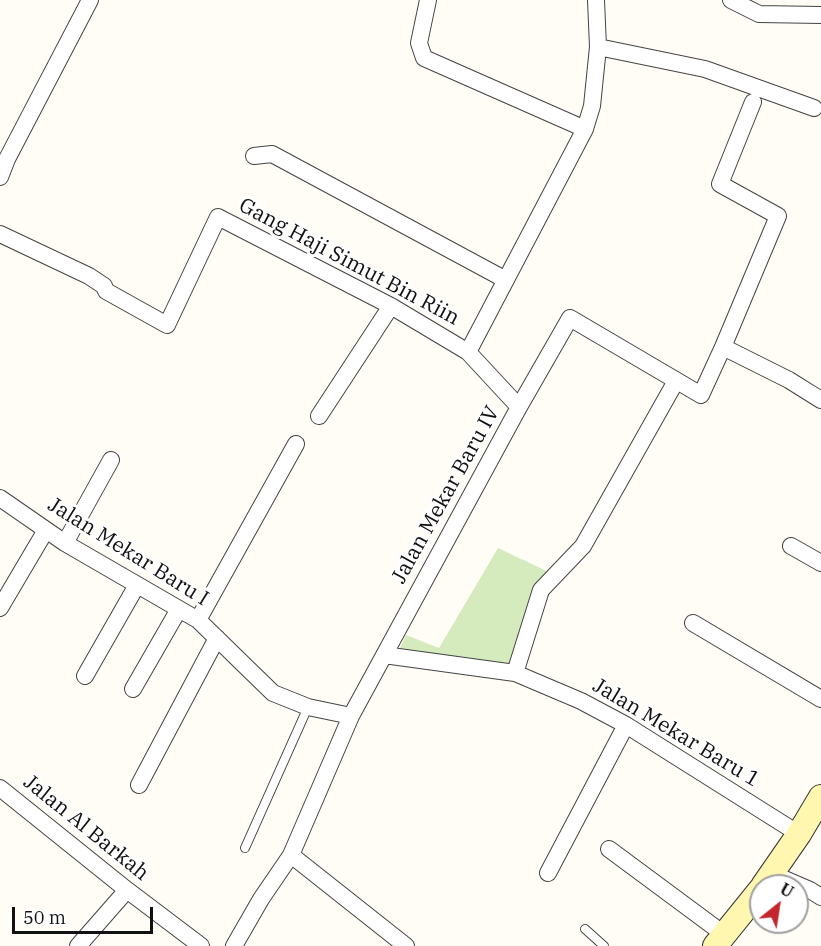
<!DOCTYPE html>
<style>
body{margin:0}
#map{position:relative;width:821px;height:946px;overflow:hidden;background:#fffdf5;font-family:"IBM Plex Serif",serif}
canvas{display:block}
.north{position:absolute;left:749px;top:874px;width:60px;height:60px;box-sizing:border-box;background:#fff;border:2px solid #a0a0a0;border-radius:50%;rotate:30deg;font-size:16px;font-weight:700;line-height:24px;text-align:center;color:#111}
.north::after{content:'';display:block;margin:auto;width:21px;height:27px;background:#c4262e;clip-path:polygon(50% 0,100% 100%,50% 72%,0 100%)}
.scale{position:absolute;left:12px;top:907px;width:141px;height:27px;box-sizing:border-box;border:3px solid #111;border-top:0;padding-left:8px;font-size:18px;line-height:21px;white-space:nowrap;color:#111;-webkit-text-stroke:4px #fff;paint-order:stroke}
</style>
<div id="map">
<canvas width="821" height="946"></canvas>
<div class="north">U</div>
<div class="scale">50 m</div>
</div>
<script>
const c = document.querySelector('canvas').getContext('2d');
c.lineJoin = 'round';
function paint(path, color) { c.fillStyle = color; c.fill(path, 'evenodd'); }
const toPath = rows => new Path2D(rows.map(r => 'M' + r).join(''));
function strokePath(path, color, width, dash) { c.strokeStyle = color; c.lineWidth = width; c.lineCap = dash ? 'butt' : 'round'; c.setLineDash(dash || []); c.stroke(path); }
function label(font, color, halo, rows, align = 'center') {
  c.font = font + ' "IBM Plex Serif",serif'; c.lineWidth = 6; c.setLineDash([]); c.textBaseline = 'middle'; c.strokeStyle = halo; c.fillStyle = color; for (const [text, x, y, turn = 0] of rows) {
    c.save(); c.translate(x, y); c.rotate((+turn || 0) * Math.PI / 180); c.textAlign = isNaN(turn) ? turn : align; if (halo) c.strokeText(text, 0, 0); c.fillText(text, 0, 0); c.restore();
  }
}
paint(toPath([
 [498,548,555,575,519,667,400,648,406,635,439,648]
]), '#d5ebbd');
const lane = toPath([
 [245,848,308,707],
 [585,929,604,946]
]);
const street = toPath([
 [428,0,419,43,424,58,585,129],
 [731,0,759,14,821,15],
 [598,47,705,69,814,108],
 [254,156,272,154,506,280],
 [0,177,7,159,90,0],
 [0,234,89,276,104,286,106,291,167,325,218,217,391,306,468,352],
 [723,347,789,380,821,400],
 [519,407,570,318,701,395,723,347,778,216,720,184,753,102],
 [319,416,391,306],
 [0,498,65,543,198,620,273,693,308,707,351,716],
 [65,543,111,460],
 [791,546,821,563],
 [0,608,46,530],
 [198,620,296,444],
 [693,623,821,699],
 [384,655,515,673,581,701,626,725,799,834],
 [515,673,541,590,583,546,676,381],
 [85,676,137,585],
 [133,689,179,609],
 [139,785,217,638],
 [0,788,127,890,201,946],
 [609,849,725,935],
 [291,855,406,946],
 [548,873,626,725],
 [773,874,810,890,821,897],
 [78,946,127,890],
 [234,946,261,899,291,855,351,716,519,407,468,352,585,129,592,106,598,47,596,0]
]);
const secondary = toPath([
 [763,886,799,834,821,797],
 [715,946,761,889]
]);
strokePath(lane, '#444', 10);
strokePath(street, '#444', 18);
strokePath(secondary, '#333', 26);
strokePath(lane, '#fff', 8);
strokePath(street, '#fff', 16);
strokePath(secondary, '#fff6b0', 24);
label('21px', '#111', '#fff', [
 ["Gang Haji Simut Bin Riin",349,262,28],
 ["Jalan Mekar Baru IV",446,495,-61],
 ["Jalan Mekar Baru I",128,552,32],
 ["Jalan Mekar Baru 1",676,733,31],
 ["Jalan Al Barkah",86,828,39]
]);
</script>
